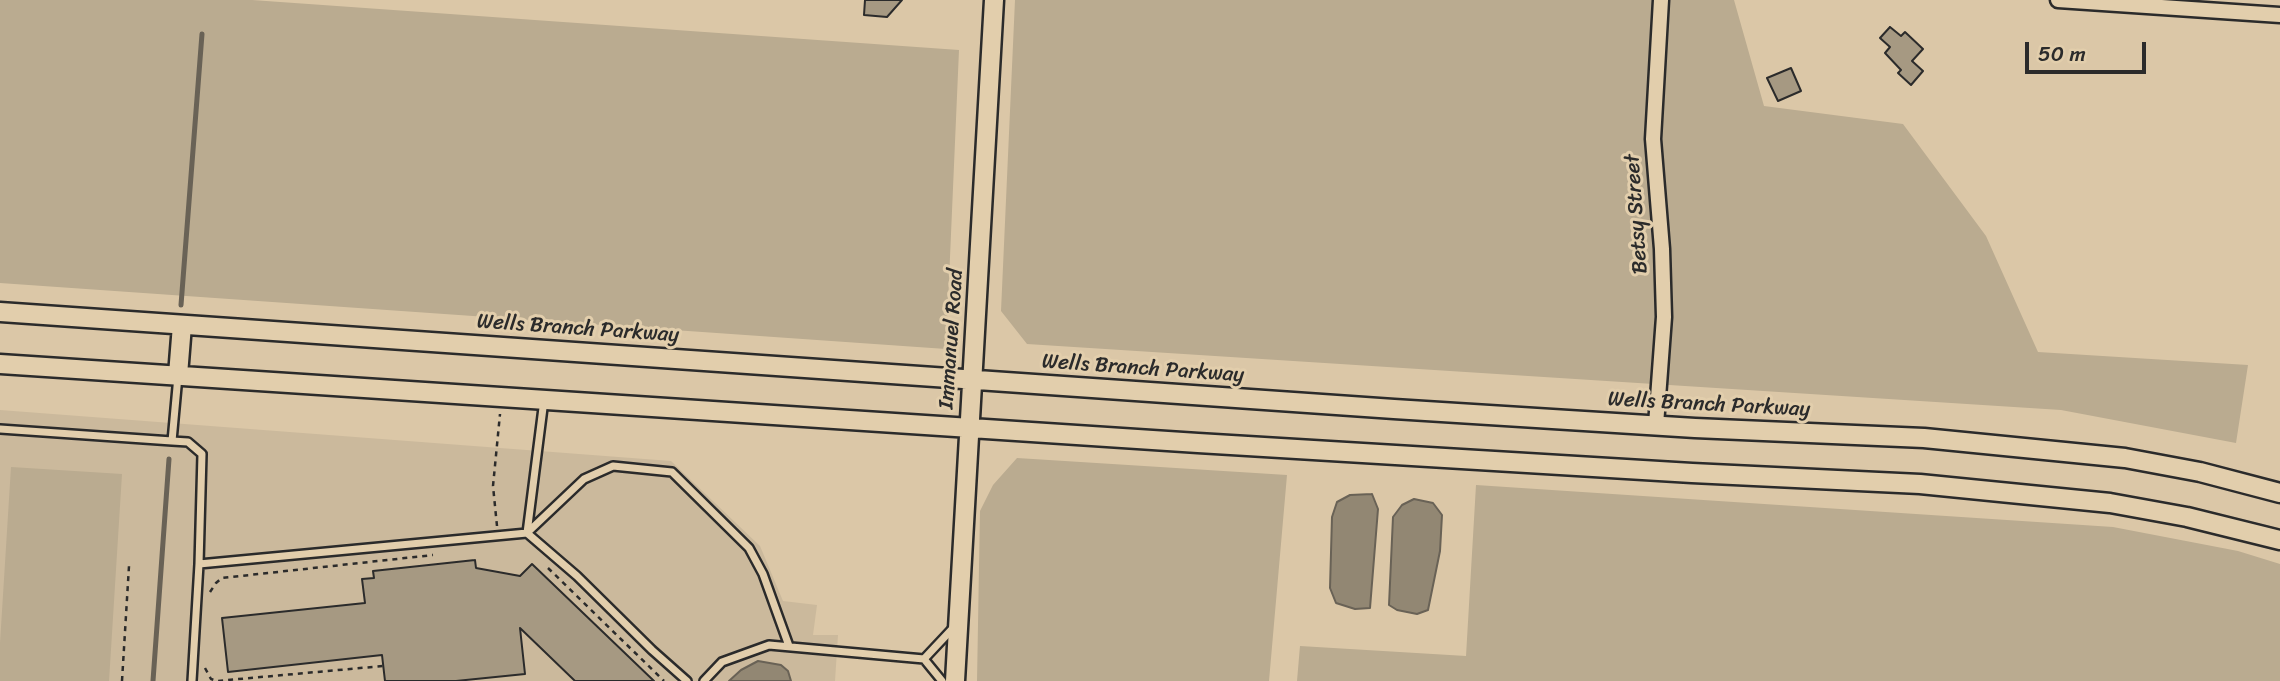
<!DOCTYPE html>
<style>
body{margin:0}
#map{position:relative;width:2280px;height:681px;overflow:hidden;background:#dbc7a7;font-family:Sriracha,sans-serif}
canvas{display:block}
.scale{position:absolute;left:2025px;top:42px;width:121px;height:32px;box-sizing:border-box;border:4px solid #2b2b2b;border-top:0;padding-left:9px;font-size:21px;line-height:24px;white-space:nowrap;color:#2b2b2b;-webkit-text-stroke:5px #e2ceac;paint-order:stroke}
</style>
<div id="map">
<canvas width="2280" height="681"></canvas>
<div class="scale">50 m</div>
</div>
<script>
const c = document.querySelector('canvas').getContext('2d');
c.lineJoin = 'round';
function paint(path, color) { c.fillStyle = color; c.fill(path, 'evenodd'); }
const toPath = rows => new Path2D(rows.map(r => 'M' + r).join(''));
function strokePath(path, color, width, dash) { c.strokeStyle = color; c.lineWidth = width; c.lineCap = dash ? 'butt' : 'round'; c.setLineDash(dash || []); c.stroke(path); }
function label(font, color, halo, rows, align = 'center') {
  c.font = font + ' Sriracha,sans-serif'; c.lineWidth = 6; c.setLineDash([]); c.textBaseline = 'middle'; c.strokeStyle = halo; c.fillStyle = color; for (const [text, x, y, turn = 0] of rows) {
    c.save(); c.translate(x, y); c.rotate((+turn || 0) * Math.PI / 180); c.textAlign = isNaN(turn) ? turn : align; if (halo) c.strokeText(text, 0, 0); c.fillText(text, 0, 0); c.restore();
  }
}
paint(toPath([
 [0,410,671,461,760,546,783,601,817,605,813,635,838,635,835,681,0,681]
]), '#cbb99c');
paint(toPath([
 [0,0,252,0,959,50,946,349,0,283],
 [1015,0,1734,0,1764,106,1903,124,1986,236,2038,352,2248,365,2236,443,2061,410,1027,344,1001,311],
 [1017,458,1287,475,1269,681,977,681,980,511,993,485],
 [11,467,122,474,109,681,0,681,0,643],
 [1476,485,2113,527,2238,551,2280,564,2280,681,1297,681,1300,646,1466,656]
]), '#baab90');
const water = toPath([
 [1372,494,1378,509,1370,608,1355,609,1336,603,1330,588,1332,517,1337,502,1350,495,1372,494],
 [1414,499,1433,503,1442,515,1440,551,1428,610,1417,614,1397,610,1389,605,1393,517,1402,505,1414,499],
 [758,661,781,665,788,671,791,681,729,681,741,670,758,661]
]);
paint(water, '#928773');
strokePath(water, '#696256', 2);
strokePath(toPath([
 [181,305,202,34],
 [153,681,169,459]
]), '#696256', 5);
const building = toPath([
 [865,0,902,0,887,17,864,15,865,0],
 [1890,27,1901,36,1905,32,1923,49,1912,61,1923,71,1911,85,1898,73,1901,70,1885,53,1890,47,1880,38,1890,27],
 [1791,68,1801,91,1778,101,1767,78,1791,68],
 [475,560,476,568,520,576,532,564,654,681,575,681,520,628,525,674,456,681,385,681,382,655,228,672,222,618,365,603,362,579,374,578,373,571,475,560]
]);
paint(building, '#a69982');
strokePath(building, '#2b2b2b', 2);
const service = toPath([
 [178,376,172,441,188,442,202,454,199,564,527,533,544,400],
 [0,429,172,441],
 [924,659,955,626],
 [192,681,199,564],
 [687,681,652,650,577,576,527,533,584,479,613,466,672,472,749,548,763,574,789,646],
 [704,681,722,662,769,645,924,659,942,681]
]);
const minor = toPath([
 [2058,0,2280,15],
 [1656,425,1664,317,1662,249,1653,139,1661,0]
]);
const tertiary = toPath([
 [0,312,1394,409,1695,428,1924,438,2125,458,2200,472,2280,493],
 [0,364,1198,443,1692,473,1920,484,2110,503,2187,517,2280,540],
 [178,375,182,325],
 [955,681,994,0]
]);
strokePath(service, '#2b2b2b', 12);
strokePath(minor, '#2b2b2b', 19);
strokePath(tertiary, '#2b2b2b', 23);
strokePath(toPath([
 [497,526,493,486,500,414],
 [548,568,664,681],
 [210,592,216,583,222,578,433,555],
 [205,668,211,679,217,681,383,666],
 [122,681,129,566]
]), '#2b2b2b', 2.5, [5, 5]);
strokePath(service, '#e2ceac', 7);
strokePath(minor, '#e2ceac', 14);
strokePath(tertiary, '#e2ceac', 18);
label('21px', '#2b2b2b', '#e2ceac', [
 ["Betsy Street",1637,214,-94],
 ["Wells Branch Parkway",578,329,4],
 ["Immanuel Road",952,339,-86],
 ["Wells Branch Parkway",1143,369,4],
 ["Wells Branch Parkway",1709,405,3]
]);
</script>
